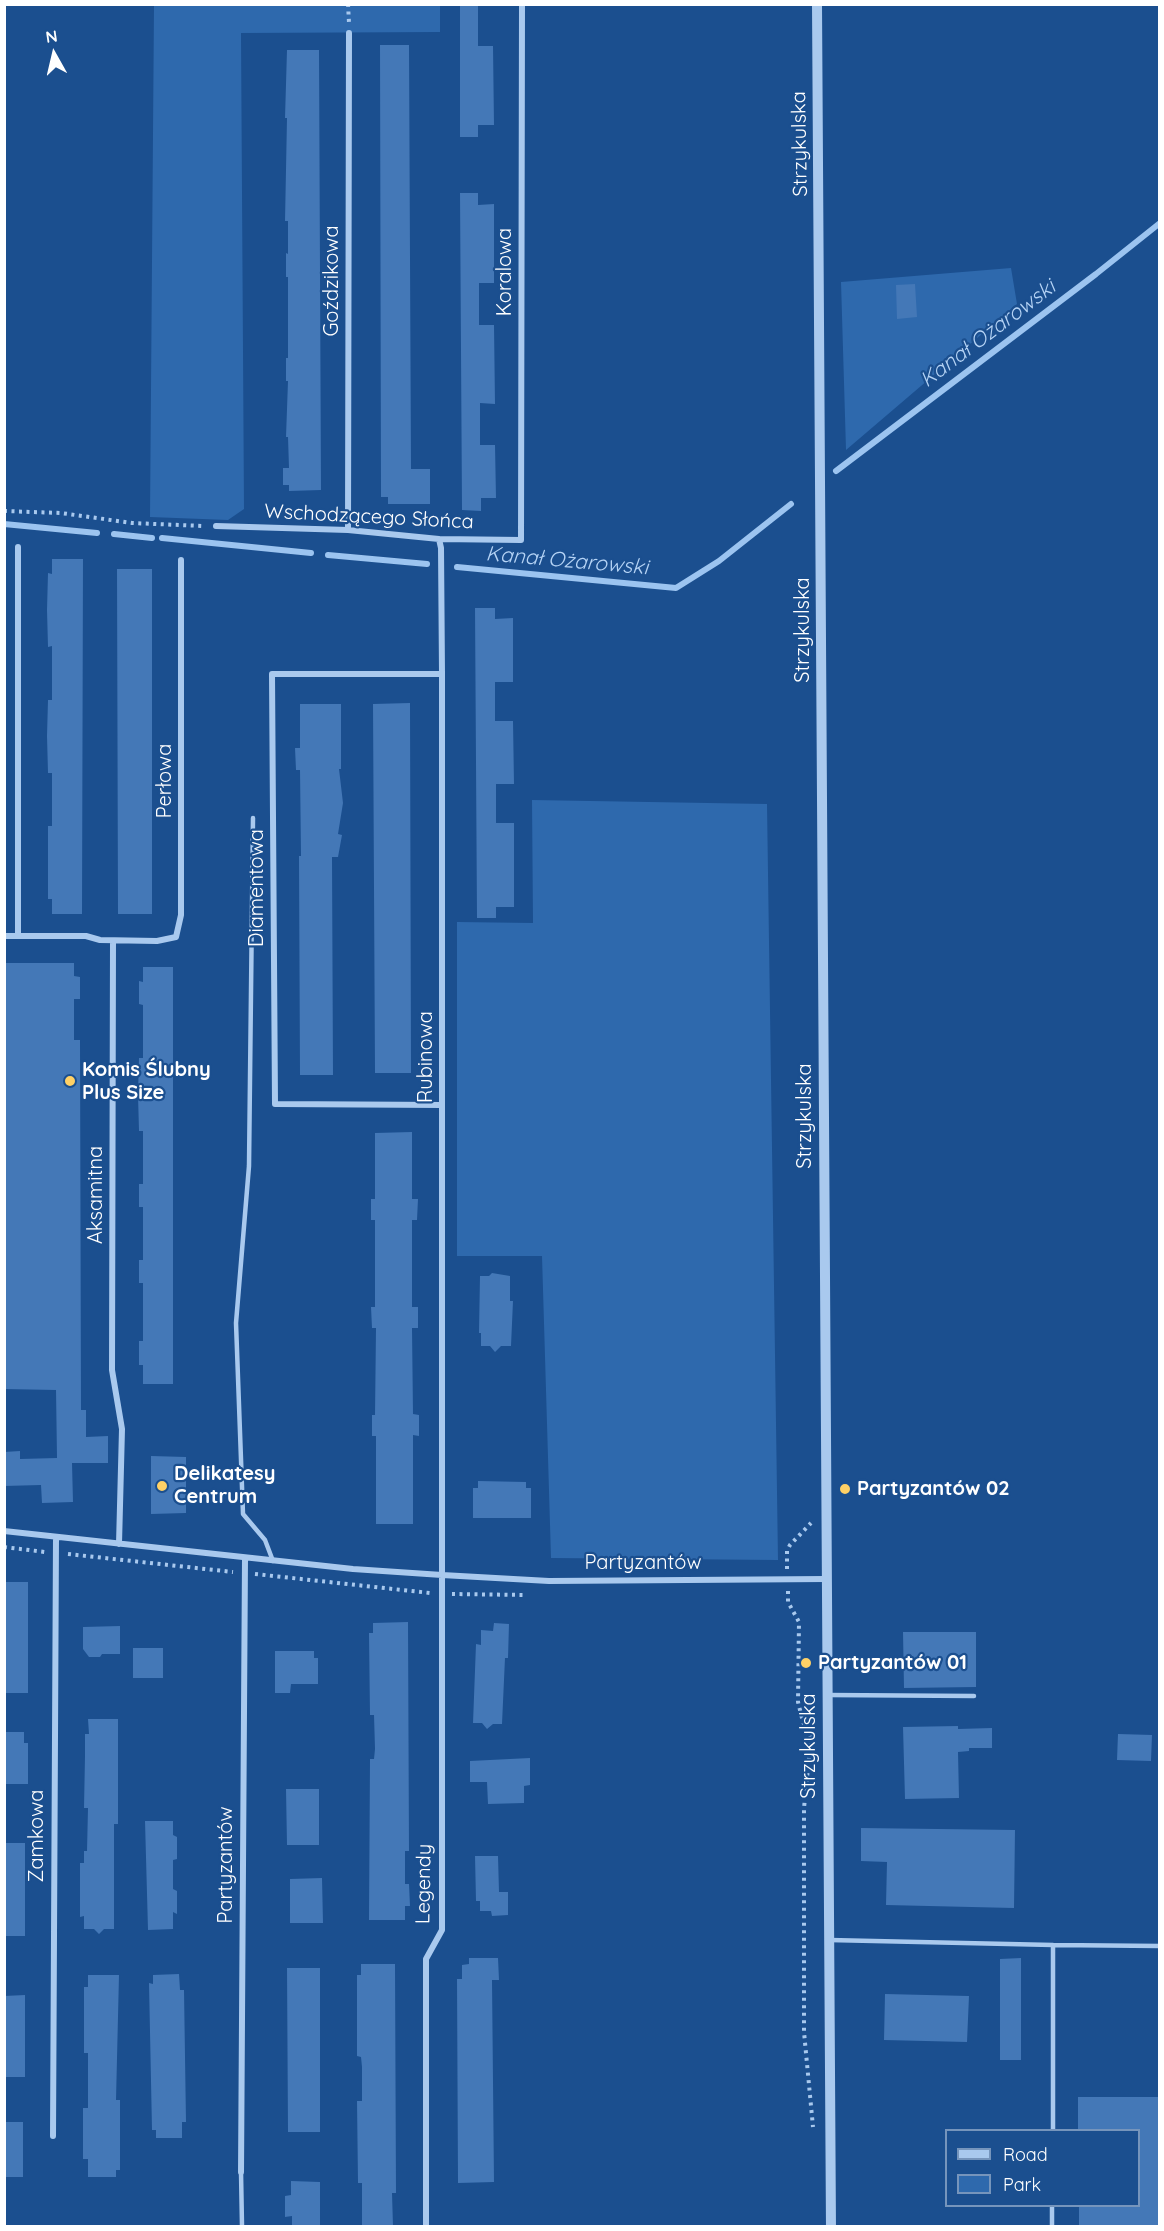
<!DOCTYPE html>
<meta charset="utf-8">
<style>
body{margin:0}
#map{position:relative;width:1164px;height:2231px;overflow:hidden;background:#1b4f8f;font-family:Quicksand,sans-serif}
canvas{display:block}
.frame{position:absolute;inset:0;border:6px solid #fff;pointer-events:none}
.legend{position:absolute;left:945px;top:2129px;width:195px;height:78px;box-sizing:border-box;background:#1b4f8f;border:2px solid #7695bc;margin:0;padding:8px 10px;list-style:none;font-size:18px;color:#fff}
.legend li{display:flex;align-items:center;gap:12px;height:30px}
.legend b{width:30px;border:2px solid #7695bc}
.north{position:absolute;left:24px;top:24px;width:60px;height:60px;-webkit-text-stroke:4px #1b4f8f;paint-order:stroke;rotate:352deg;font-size:16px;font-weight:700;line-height:24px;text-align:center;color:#fff}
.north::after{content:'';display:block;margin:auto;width:21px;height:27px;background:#fff;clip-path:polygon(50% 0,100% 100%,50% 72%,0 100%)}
</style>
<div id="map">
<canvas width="1164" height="2231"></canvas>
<div class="frame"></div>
<ul class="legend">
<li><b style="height:8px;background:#a9c9ee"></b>Road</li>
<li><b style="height:16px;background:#2e69ad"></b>Park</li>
</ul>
<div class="north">N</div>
</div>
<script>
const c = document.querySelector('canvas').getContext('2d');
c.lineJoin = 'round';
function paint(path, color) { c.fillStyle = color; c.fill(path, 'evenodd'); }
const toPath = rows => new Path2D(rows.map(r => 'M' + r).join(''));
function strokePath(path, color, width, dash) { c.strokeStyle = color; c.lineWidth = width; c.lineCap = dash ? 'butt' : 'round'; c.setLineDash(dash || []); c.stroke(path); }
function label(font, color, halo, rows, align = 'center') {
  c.font = font + ' Quicksand,sans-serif'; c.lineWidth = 4.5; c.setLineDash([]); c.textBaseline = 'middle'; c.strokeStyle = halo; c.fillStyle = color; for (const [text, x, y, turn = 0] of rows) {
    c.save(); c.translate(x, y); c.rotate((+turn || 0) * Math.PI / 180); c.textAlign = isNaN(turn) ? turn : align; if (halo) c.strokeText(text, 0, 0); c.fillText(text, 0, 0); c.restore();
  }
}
paint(toPath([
 [154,5,440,5,440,32,241,33,244,509,228,520,150,517],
 [1011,268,1017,304,846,450,841,282],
 [532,800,767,804,778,1560,551,1558,542,1256,457,1256,457,922,533,923]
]), '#2e69ad');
strokePath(toPath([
 [836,471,1096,274,1160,223],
 [4,524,97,533],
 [114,534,152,538],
 [162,538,311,553],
 [328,555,427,564],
 [457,567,676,588,719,561,791,504]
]), '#9cc4f0', 6);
paint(toPath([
 [460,4,478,4,478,46,493,46,494,125,478,125,478,137,460,137],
 [380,45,409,45,411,469,430,469,430,504,388,504,388,497,381,497],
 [287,50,319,50,321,490,289,491,289,485,283,485,283,468,289,468,288,437,286,437,288,381,286,381,286,358,288,358,288,277,286,277,286,253,288,254,288,221,285,221,287,118,285,118],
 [460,193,478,193,478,205,494,204,494,283,479,283,479,325,494,325,495,404,480,403,480,445,495,445,496,498,481,498,481,511,462,510],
 [915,284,917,317,897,319,896,285],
 [52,559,83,559,82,914,52,914,52,899,48,899,48,826,52,826,52,773,48,773,47,736,48,700,52,700,52,646,48,647,47,610,48,573,52,574],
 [117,569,152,569,152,914,118,914],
 [475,608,495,608,495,619,513,618,513,682,495,682,495,721,513,721,514,784,496,784,496,823,514,823,514,907,496,907,496,918,477,918],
 [410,703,411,1073,375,1073,373,704],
 [300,704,341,704,341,769,339,769,343,803,338,834,342,835,338,857,332,857,333,1075,300,1075,299,856,301,856,300,770,296,770,295,748,300,748],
 [4,963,74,963,74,976,80,977,80,999,74,999,74,1040,80,1040,81,1410,86,1410,86,1437,108,1436,108,1463,72,1463,73,1502,42,1503,41,1485,4,1486,4,1452,20,1451,20,1459,57,1458,56,1390,4,1389],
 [143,967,173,967,173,1384,143,1384,143,1365,139,1365,139,1341,143,1341,143,1283,139,1283,139,1260,143,1260,143,1207,139,1207,139,1184,143,1184,143,1131,139,1131,138,1095,139,1058,143,1058,143,1005,139,1004,139,981,143,982],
 [412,1132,412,1199,418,1199,417,1220,412,1220,412,1307,418,1307,418,1328,412,1328,413,1414,419,1415,419,1436,413,1435,413,1524,376,1524,376,1436,372,1436,372,1415,375,1415,376,1328,372,1328,371,1307,375,1307,375,1220,371,1220,371,1199,375,1199,375,1133],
 [492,1273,510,1276,510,1301,513,1301,511,1346,501,1346,495,1352,490,1346,481,1346,481,1333,479,1333,480,1276,489,1276],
 [151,1456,186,1457,186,1513,151,1514],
 [478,1481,526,1482,526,1488,531,1488,531,1518,473,1518,473,1488,478,1488],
 [4,1582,28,1582,28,1693,4,1693],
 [408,1622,409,1851,405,1851,405,1884,409,1884,410,1906,405,1906,405,1920,369,1920,370,1759,374,1759,375,1749,374,1715,370,1715,369,1633,373,1633,373,1623],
 [494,1623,509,1624,508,1658,505,1658,502,1724,493,1724,487,1729,482,1723,473,1723,476,1644,481,1645,481,1630,493,1631],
 [120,1626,120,1654,102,1654,100,1657,89,1657,83,1649,83,1627],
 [903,1632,976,1632,976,1687,904,1688],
 [133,1648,163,1648,163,1678,133,1678],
 [275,1651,314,1651,314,1658,318,1658,318,1684,291,1684,290,1693,275,1693],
 [88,1719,118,1719,118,1824,114,1824,114,1929,104,1929,99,1934,94,1929,84,1929,84,1916,80,1917,80,1863,84,1863,84,1851,87,1851,88,1808,84,1808,85,1756,85,1734,89,1734],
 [958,1726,958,1729,992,1728,992,1748,969,1748,969,1751,958,1752,959,1798,905,1799,903,1727],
 [4,1732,24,1732,24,1743,28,1743,28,1784,4,1784],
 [1118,1734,1152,1735,1151,1761,1117,1760],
 [530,1758,530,1785,524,1786,524,1803,488,1804,487,1782,470,1782,470,1761],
 [286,1789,319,1789,319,1845,287,1845],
 [145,1821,173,1821,173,1835,177,1837,177,1859,173,1860,173,1889,177,1891,177,1914,173,1912,173,1929,148,1930],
 [861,1828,1015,1830,1014,1908,886,1905,887,1862,861,1861],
 [4,1843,25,1843,25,1936,4,1936],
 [475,1856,498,1856,499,1892,508,1892,508,1915,492,1916,491,1911,480,1911,480,1901,476,1901],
 [322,1878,323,1923,290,1923,290,1879],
 [469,1958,498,1958,499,1980,492,1980,494,2182,458,2183,457,1979,462,1979,462,1965,469,1964],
 [1021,1958,1021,2060,1000,2060,1000,1959],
 [361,1964,395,1964,396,2193,392,2193,393,2226,362,2226,362,2183,358,2183,357,2101,362,2101,362,2067,361,2057,357,2056,357,1975,361,1975],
 [287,1968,320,1968,320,2132,288,2132],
 [179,1974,180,1990,184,1990,186,2122,182,2122,182,2138,156,2138,156,2130,152,2130,149,1983,153,1984,153,1975],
 [88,1975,119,1975,116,2100,120,2100,120,2170,116,2170,116,2177,88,2177,88,2159,83,2159,83,2108,88,2108,88,2053,84,2053,84,1987,88,1987],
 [885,1994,969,1996,967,2042,884,2040],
 [25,1995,25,2077,4,2077,4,1996],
 [1078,2097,1160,2097,1160,2226,1079,2226,1079,2205,1138,2205,1138,2130,1078,2130],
 [4,2122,23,2122,23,2177,4,2177],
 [291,2181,320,2182,320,2226,292,2226,292,2216,285,2217,285,2196,291,2195]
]), '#4478b7');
strokePath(toPath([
 [348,4,349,23],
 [4,511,61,513,132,523,204,526],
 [4,1547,45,1552],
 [68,1554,233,1572],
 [787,1569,787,1551,790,1545,811,1523],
 [255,1574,430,1593],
 [788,1591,788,1602,799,1622,798,1702,803,1722,811,1738,804,1808,804,2032,813,2127],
 [452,1594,526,1595]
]), '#a9c9ee', 4, [3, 4.5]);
strokePath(toPath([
 [253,818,249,1166,236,1323,243,1514,265,1540,273,1561],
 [827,1695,974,1696],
 [829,1940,1053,1945,1053,2130],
 [1053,1945,1160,1946],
 [241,2172,242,2226],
 [1052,2226,1052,2206]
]), '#a9c9ee', 4.5);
strokePath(toPath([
 [216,526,348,530,439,539,521,540,522,4],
 [348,530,349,33],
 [442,674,272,674,275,1104,442,1105],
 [4,936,86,936,100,940,157,941,176,937,181,915,181,560],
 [18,936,18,547],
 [113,941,112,1370,122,1429,119,1544],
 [4,1531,353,1569,442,1575,549,1581,826,1579],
 [53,2136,56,1537],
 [241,2172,245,1558],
 [426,2226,426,1959,442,1930,442,674,441,548,439,539]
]), '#a9c9ee', 6);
strokePath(toPath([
 [817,4,831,2226]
]), '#a9c9ee', 10);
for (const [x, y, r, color] of [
 [70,1081,6,"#ffd166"],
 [162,1486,6,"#ffd166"],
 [845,1489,6,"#ffd166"],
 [806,1663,6,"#ffd166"]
]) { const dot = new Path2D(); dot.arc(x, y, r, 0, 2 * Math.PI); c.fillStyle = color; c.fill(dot); strokePath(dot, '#1b4f8f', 2); }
label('20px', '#fff', '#1b4f8f', [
 ["Strzykulska",800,144,-91],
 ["Koralowa",505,272,-90],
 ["Goździkowa",332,281,-90],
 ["Wschodzącego Słońca",369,517,3],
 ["Strzykulska",803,630,-90],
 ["Perłowa",165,781,-90],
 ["Diamentowa",257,888,-90],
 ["Rubinowa",426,1057,-90],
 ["Strzykulska",805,1116,-90],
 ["Aksamitna",96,1195,-90],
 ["Partyzantów",643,1563],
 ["Strzykulska",809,1746,-90],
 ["Zamkowa",37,1836,-90],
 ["Partyzantów",226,1865,-90],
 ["Legendy",424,1884,-89]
]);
label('bold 20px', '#fff', '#1b4f8f', [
 ["Komis Ślubny",82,1070],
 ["Plus Size",82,1093],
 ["Delikatesy",174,1474],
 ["Centrum",174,1497],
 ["Partyzantów 02",857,1489],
 ["Partyzantów 01",818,1663]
], 'left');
label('italic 21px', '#b5d3f5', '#1b4f8f', [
 ["Kanał Ożarowski",988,334,-37],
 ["Kanał Ożarowski",567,561,5]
]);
</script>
